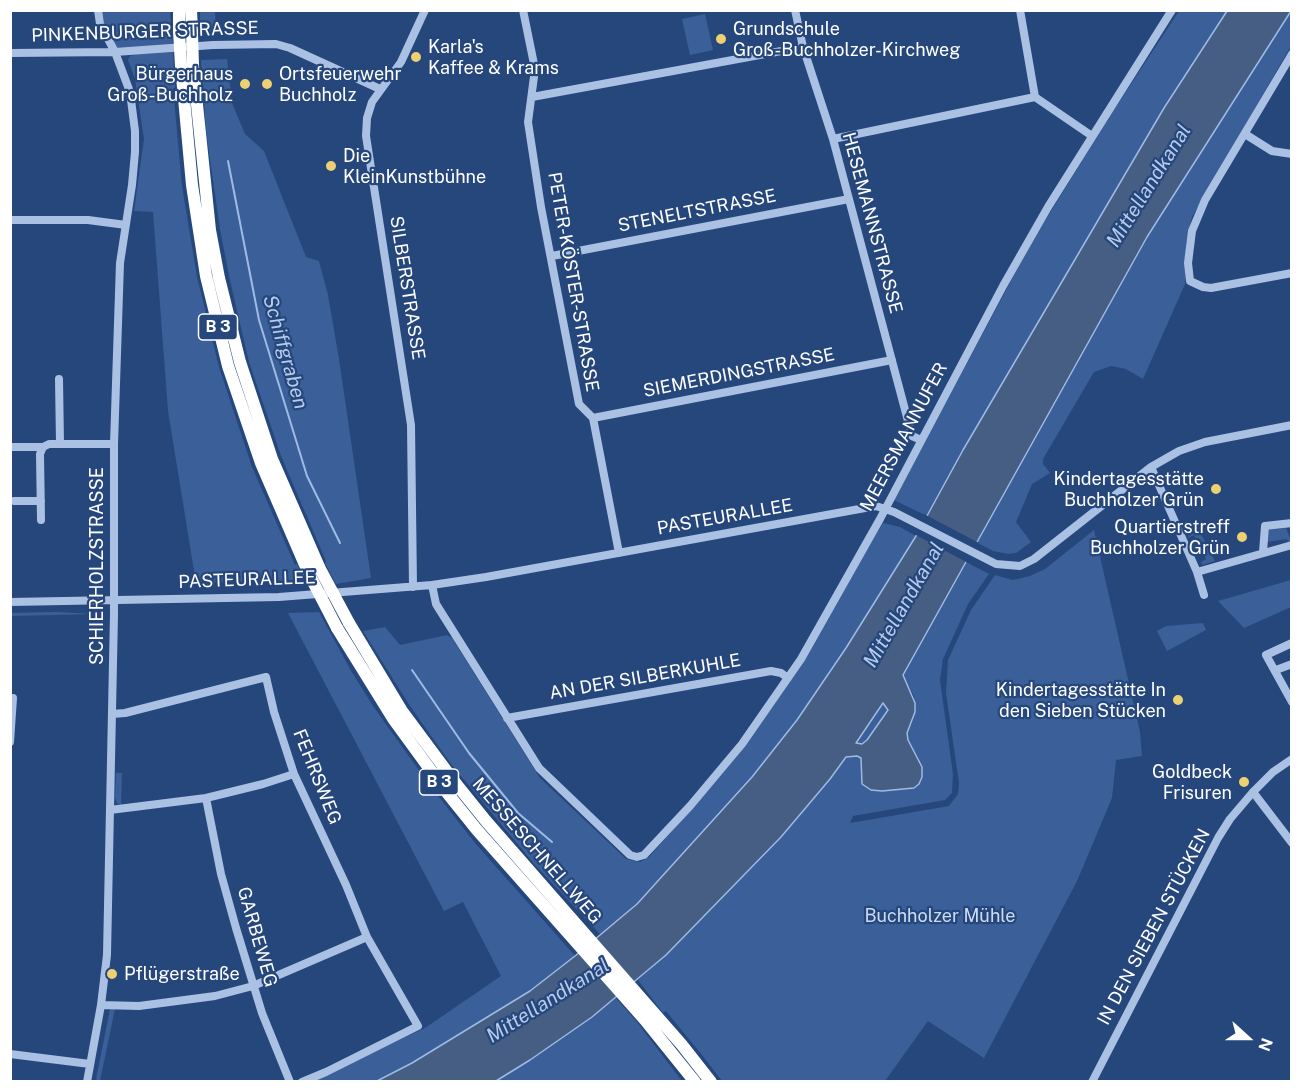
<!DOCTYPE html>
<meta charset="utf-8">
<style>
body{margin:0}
#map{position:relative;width:1302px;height:1092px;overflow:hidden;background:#26477c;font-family:"Public Sans",sans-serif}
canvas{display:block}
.frame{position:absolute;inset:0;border:12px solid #fff;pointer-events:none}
.north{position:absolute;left:1218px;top:1008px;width:60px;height:60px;-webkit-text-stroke:4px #26477c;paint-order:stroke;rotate:111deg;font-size:16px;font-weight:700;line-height:24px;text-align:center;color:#fff}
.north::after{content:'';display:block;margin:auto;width:21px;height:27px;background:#fff;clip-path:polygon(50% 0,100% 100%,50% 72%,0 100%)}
</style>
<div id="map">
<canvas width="1302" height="1092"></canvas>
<div class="frame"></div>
<div class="north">N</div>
</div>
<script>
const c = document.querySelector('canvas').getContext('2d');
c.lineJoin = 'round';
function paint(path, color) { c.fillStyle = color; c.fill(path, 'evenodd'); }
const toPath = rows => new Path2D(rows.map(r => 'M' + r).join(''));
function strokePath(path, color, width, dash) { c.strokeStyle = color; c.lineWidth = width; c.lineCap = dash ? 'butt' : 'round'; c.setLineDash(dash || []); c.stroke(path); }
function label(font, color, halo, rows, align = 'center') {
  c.font = font + ' "Public Sans",sans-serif'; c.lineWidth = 4.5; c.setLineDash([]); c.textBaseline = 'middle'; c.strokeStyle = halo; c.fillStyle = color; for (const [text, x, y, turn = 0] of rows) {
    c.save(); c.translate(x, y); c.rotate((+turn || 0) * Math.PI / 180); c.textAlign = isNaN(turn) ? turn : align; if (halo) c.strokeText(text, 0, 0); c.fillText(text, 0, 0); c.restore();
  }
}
paint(toPath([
 [98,11,170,11,173,47,115,52],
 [200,11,215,11,216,32,200,32],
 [1179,11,1227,11,1164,108,963,450,927,516,894,500,1012,279,1043,224,1110,116],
 [1291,11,1291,46,1192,217,1186,244,1185,284,1143,379,1126,369,1111,366,1094,372,1043,459,1043,464,1050,473,1032,484,1016,522,1031,542,1016,553,1008,554,993,551,976,542,1147,237],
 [705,14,713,50,690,55,682,19],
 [173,51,175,88,173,88,182,186,197,277,219,367,252,467,295,565,297,564,304,580,196,583,168,411,153,212,134,211,144,139,135,79,128,60,130,56,137,54],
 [227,59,232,103,245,134,264,151,306,257,319,261,328,295,339,359,371,578,336,584,325,563,326,561,281,456,249,362,229,276,220,229,206,131,201,60],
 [883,523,900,527,916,536,846,648,797,720,752,777,637,904,601,935,535,865,451,764,410,706,363,631,385,627,400,645,447,635,452,638,540,778,626,859,640,862,649,857,691,810,755,732],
 [1286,528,1291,541,1288,542,1287,539,1267,542,1268,530],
 [1094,530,1140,732,1142,756,1116,760,1112,798,1077,881,984,1058,928,1021,885,1081,722,1081,702,1055,666,1011,663,1013,638,980,666,955,781,838,830,779,846,757,857,756,861,758,862,784,871,790,882,791,914,788,919,784,919,760,908,740,907,733,915,712,914,696,902,675,966,562,989,574,968,604,943,659,940,680,953,774,952,793,945,800,853,816,850,823,949,806,958,794,959,783,946,693,948,660,971,610,995,575,1013,580,1030,576,1045,569],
 [1189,532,1200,532,1215,561,1202,565,1201,562,1206,559,1201,549,1195,551,1194,549,1199,546,1194,535,1188,538],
 [1291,580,1291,607,1244,628,1218,601],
 [57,612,95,614,11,616,11,613],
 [319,612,350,669,373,706,428,783,475,843,575,956,530,991,494,1014,412,1063,375,1081,310,1081,425,1028,501,976,463,902,444,911,288,613],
 [1203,623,1206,630,1167,651,1157,631,1166,626],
 [884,702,888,709,867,740,862,744,856,743],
 [116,773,122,773,121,805,117,803,115,798],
 [616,998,637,1022,682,1081,496,1082,592,1017],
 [110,1009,115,1009,100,1081,98,1081,96,1079]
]), '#3a5f99');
const water = toPath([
 [1227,11,1291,11,1147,237,903,675,915,703,915,712,907,733,908,740,922,767,922,777,919,784,914,788,882,791,871,790,862,784,861,758,857,756,846,757,830,779,781,837,666,955,592,1017,530,1060,496,1081,375,1082,412,1063,530,991,575,956,637,904,752,777,797,720,846,648,916,536,963,450,1164,108,1227,11],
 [883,703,888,710,867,740,862,744,856,743,883,703]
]);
paint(water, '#465e84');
strokePath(water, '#9fbbe5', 1.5);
paint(toPath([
 [924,514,979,543,968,563,914,534]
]), '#26477c');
strokePath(toPath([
 [228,161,259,320,307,476,340,543],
 [412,670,469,753,518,813,552,842]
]), '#9fbbe5', 2);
strokePath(toPath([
 [523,10,535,69,528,122,541,207,579,404,593,418,619,553],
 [795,10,803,47,833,139,912,436,921,440],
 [1020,10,1035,97],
 [10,53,115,52,213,45,276,44,290,48,380,89],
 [1292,54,1205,200,1192,231,1188,263,1190,281,1203,287,1211,288,1292,273],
 [532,97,803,47],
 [1245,134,1272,151,1292,154],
 [833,139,1035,97,1092,136],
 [10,220,88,220,126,225],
 [552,256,849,199],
 [59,379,60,444],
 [593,418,892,360],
 [10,447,43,447],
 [1151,467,1197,572,1292,545],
 [14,501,41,501],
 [41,520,40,454,43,447,49,444,114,444],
 [1263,552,1265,526,1292,523],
 [1197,572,1204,595],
 [432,585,436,604,539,768,630,855,637,857,644,855,690,806,742,744,801,659,880,519,1003,286,1048,207,1172,10],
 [413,587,411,425,366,136,367,118,372,102,401,62,425,10],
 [10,602,279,597,432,585,486,577,876,506,894,512,996,564,1020,566,1034,559,1151,467,1179,451,1205,442,1292,425],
 [1292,643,1266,655,1292,702],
 [1276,670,1292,664],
 [112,714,125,713,266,677,274,712,294,774,346,885,367,937,418,1026,326,1072,302,1082],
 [507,718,771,671,781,673,788,678],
 [10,742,13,698],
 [1253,792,1292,843],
 [206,798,221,874,236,928,262,1013,290,1082],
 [110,810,206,798,263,784,294,774],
 [101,1005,139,1006,215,996,253,986,367,937],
 [10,1054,90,1064],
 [87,1082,101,1005,107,955,114,614,114,444,120,263,132,185,135,152,135,131,130,92,115,52,100,24,98,10],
 [1092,1082,1218,838,1230,819,1253,792,1273,772,1292,759]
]), '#abc1e4', 8);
strokePath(toPath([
 [179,10,179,31],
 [191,10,192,32],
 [181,66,192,185,206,276,228,366,261,463,309,574],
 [193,66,210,230,219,278,240,362,272,459,319,567],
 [349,623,402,711,457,785,486,821,682,1045,711,1082],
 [337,628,394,720,448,794,477,830,645,1020,695,1082]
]), '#fff', 12);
strokePath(toPath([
 [179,31,181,66],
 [192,32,193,66],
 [319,567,349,623],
 [309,574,337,628]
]), '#fff', 12);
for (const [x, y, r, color] of [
 [721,39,6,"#ecd071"],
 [416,57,6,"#ecd071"],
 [245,84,6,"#ecd071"],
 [267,84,6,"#ecd071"],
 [331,166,6,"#ecd071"],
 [1216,489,6,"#ecd071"],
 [1242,537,6,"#ecd071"],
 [1178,700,6,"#ecd071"],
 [1244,782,6,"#ecd071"],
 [112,974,6,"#ecd071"]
]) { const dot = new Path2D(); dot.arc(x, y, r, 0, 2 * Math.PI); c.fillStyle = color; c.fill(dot); strokePath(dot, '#26477c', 2); }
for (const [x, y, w] of [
 [218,327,39],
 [439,782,39]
]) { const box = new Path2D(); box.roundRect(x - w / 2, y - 13, w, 26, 4.5); c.fillStyle = '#26477c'; c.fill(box); strokePath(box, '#fff', 1.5); }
label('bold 16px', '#fff', null, [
 ["B 3",218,327],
 ["B 3",439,782]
]);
label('18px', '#fff', '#26477c', [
 ["Grundschule",733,29],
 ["Groß-Buchholzer-Kirchweg",733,50],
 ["Karla's",428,47],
 ["Kaffee & Krams",428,68],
 ["Bürgerhaus",233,74,"right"],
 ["Groß-Buchholz",233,95,"right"],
 ["Ortsfeuerwehr",279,74],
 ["Buchholz",279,95],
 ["Die",343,156],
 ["KleinKunstbühne",343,177],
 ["Kindertagesstätte",1204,479,"right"],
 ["Buchholzer Grün",1204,500,"right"],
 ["Quartierstreff",1230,527,"right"],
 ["Buchholzer Grün",1230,548,"right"],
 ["Kindertagesstätte In",1166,690,"right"],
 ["den Sieben Stücken",1166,711,"right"],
 ["Goldbeck",1232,772,"right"],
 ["Frisuren",1232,793,"right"],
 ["Pflügerstraße",124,974]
], 'left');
label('18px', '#fff', '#26477c', [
 ["PINKENBURGER STRASSE",145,32,-2],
 ["STENELTSTRASSE",697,211,-11],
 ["HESEMANNSTRASSE",872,223,75],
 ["PETER-KÖSTER-STRASSE",573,282,80],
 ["SILBERSTRASSE",407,288,81],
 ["SIEMERDINGSTRASSE",739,373,-11],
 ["MEERSMANNUFER",904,437,-62],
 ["PASTEURALLEE",725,517,-10],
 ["SCHIERHOLZSTRASSE",97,566,-90],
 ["PASTEURALLEE",247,580,-2],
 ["AN DER SILBERKUHLE",645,677,-10],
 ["FEHRSWEG",317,777,68],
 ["MESSESCHNELLWEG",537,851,49],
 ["IN DEN SIEBEN STÜCKEN",1154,927,-62],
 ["GARBEWEG",257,937,74]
]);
label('18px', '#cddcf4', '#26477c', [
 ["Buchholzer Mühle",940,916]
]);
label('italic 20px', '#b6cbec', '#26477c', [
 ["Mittellandkanal",1149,186,-58],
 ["Schiffgraben",285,352,74],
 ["Mittellandkanal",904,605,-60],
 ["Mittellandkanal",548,1001,-32]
]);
</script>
